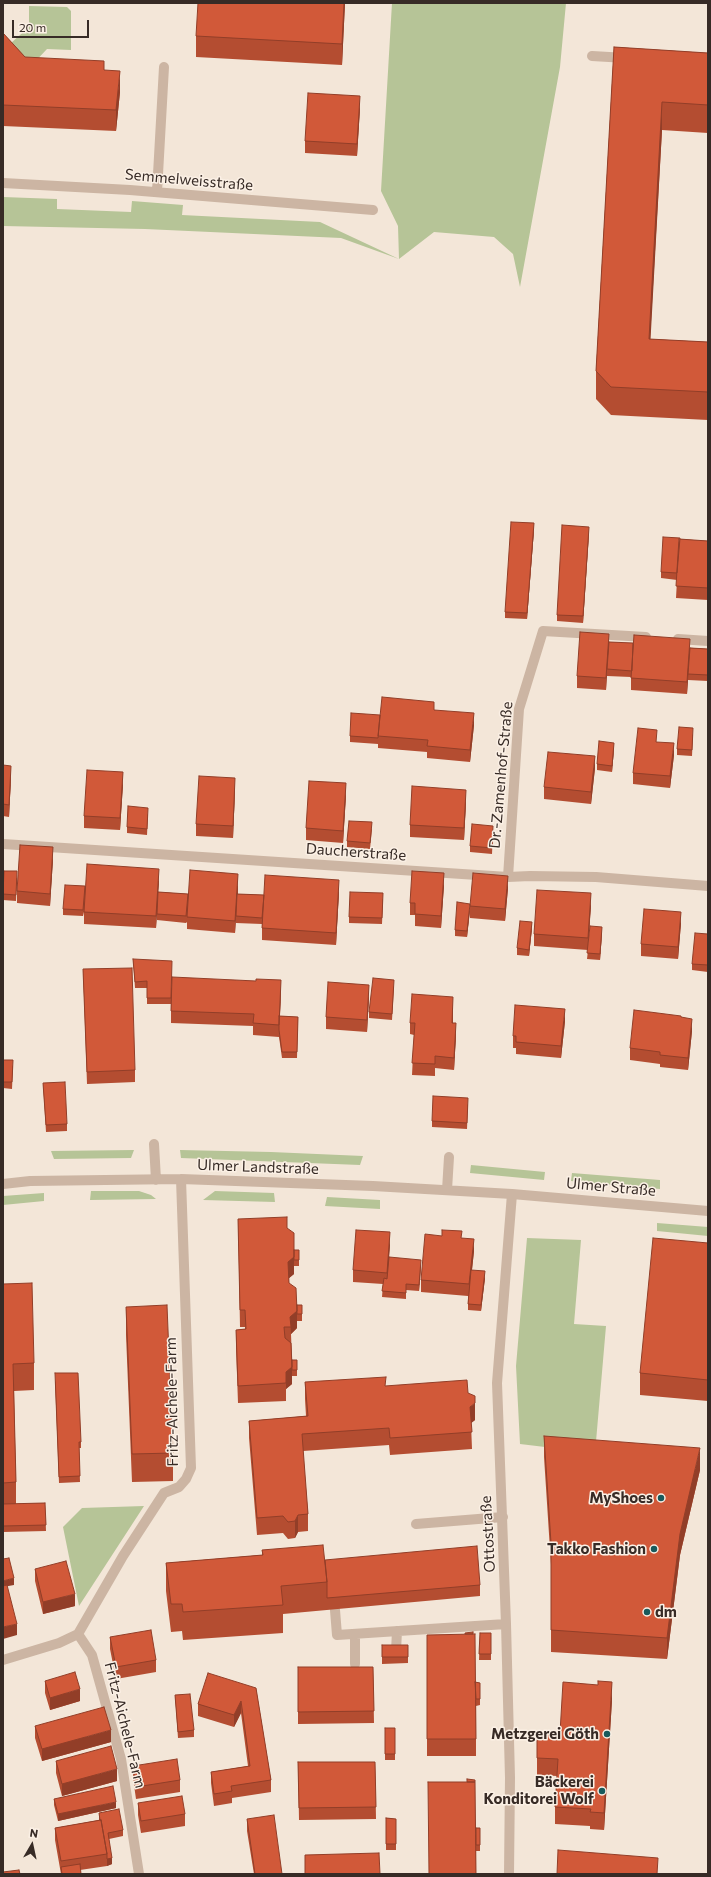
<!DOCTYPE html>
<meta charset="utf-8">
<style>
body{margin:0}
#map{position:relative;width:711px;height:1877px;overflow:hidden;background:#f3e6d8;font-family:Commissioner,sans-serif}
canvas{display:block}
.frame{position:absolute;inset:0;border:4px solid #372b26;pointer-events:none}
.north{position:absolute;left:12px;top:1825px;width:40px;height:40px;-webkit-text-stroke:3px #fbf0e5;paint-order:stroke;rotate:9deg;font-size:11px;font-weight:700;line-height:16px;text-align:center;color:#372b26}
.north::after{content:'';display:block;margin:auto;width:14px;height:18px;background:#372b26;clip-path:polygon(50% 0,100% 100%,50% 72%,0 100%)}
.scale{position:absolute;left:12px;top:20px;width:77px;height:18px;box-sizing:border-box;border:2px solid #372b26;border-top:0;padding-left:5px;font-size:12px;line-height:14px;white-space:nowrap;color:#372b26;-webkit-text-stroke:3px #fbf0e5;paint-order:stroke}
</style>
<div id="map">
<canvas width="711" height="1877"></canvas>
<div class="frame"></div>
<div class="north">N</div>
<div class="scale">20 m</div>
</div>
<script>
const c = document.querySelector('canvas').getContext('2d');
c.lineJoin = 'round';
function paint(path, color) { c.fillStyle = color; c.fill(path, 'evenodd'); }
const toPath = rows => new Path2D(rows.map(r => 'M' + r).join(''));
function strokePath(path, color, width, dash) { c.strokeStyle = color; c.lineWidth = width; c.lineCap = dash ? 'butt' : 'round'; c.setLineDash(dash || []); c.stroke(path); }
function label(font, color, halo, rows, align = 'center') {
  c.font = font + ' Commissioner,sans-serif'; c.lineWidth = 3; c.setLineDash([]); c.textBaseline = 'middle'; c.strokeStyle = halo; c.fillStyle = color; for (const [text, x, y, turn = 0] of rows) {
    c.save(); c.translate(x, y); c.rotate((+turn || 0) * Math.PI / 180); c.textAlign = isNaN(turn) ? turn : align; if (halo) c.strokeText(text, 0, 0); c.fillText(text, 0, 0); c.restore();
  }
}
paint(toPath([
 [392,3,566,3,560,67,520,287,513,254,494,237,434,232,399,259,341,238,145,229,3,226,3,197,57,199,57,209,131,212,132,201,183,205,182,215,320,222,399,259,398,226,381,191],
 [29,6,67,7,71,11,71,50,47,49,30,67,11,43,29,27],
 [134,1150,131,1158,54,1159,51,1151],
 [180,1150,271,1152,363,1156,360,1165,181,1158],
 [471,1165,545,1172,544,1180,470,1173],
 [572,1173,660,1180,660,1189,571,1181],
 [91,1191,139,1191,151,1195,156,1199,90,1200],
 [215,1191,274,1193,275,1202,203,1200],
 [44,1193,44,1201,3,1205,3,1196],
 [327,1197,380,1200,380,1209,325,1206],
 [657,1223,708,1227,708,1236,657,1231],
 [527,1238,581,1240,574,1324,606,1326,595,1453,520,1444,516,1366],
 [144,1506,79,1606,63,1527,82,1508]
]), '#b6c497');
strokePath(toPath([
 [592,56,626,58],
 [3,183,130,190,373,210],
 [157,192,164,67],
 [678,639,708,641],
 [3,844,508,877,530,876,596,877,708,886],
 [508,877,519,709,543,631,646,637],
 [154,1144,156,1180],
 [3,1184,30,1181,181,1179,373,1186,512,1194,708,1211],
 [447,1190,449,1157],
 [416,1524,503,1517],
 [335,1610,337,1635,506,1624],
 [355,1634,355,1664],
 [396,1651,397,1631],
 [3,1660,59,1643,78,1634],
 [139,1874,121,1759,92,1655,78,1634,123,1556,164,1493,179,1487,186,1479,191,1468,181,1179],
 [509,1874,510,1778,506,1624,497,1383,512,1194]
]), '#ccb5a3', 10);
paint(toPath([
 [345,3,342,65,196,57,196,36],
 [3,33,25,57,104,70,120,92,116,131,3,126],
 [614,47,708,53,708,133,662,130,650,339,708,342,708,420,611,415,596,399,596,371],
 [360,108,357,156,305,153,305,141],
 [534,530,527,619,505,618,505,612],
 [589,533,583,623,557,621,557,615],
 [680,539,708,541,708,600,676,598,677,580,661,578,661,572],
 [609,642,708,649,708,681,688,680,688,679,687,694,631,690,631,677,607,676,606,690,577,688,577,676],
 [434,710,474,725,470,762,427,758,427,752,378,748,378,744,350,742,350,736,380,715],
 [693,734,692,756,677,755,677,749],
 [657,742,674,755,670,788,633,784,633,773],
 [614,749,612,772,597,770,597,764],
 [3,765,11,778,9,817,3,816],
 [595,768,591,804,544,799,544,787],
 [123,784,120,830,84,828,84,816],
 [235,790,233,838,196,836,196,824],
 [346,795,343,843,306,840,306,828],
 [466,802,464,840,410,837,410,825],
 [148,814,147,835,127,833,127,827],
 [372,829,370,849,347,847,347,841],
 [493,832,492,854,470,852,470,846],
 [53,859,50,906,17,903,17,891],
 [17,878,16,901,3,900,3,881],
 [159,881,158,892,188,894,238,886,238,894,264,895,339,892,336,945,262,940,262,924,236,923,236,917,235,933,187,929,187,922,186,923,157,920,157,912,156,928,84,924,84,912,83,916,63,915,63,909,85,886],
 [444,885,441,928,415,926,415,915,410,915,410,903],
 [508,888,505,921,470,918,470,906],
 [383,899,382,924,349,923,349,917],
 [591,905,588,946,602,933,600,960,587,959,588,950,534,946,534,934],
 [470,910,467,937,455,936,455,930],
 [681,923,678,959,641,956,641,944],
 [532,928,529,956,517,955,517,948],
 [708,934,708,972,692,970,692,964],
 [133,959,172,988,281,992,280,1016,298,1017,297,1058,282,1058,279,1037,253,1035,253,1026,171,1023,171,1004,147,1004,147,988,135,988],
 [83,969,135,1070,135,1082,87,1084],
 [394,986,392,1020,369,1018,369,1012],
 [369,997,367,1032,326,1029,326,1017],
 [453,1008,453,1023,456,1035,454,1070,435,1068,435,1076,412,1075,414,1035,410,1034,410,1023],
 [681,1017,692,1031,688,1070,660,1067,660,1064,630,1060,630,1048],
 [565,1021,561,1058,516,1054,516,1048,513,1048,513,1036],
 [3,1060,13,1066,12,1089,3,1088],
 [43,1083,67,1124,67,1131,46,1132],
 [468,1104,467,1129,432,1127,432,1121],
 [238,1219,287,1228,294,1250,299,1250,299,1266,294,1266,294,1274,289,1278,289,1283,297,1305,302,1305,302,1321,297,1321,297,1317,297,1328,291,1334,292,1360,297,1360,297,1376,292,1376,292,1384,286,1389,286,1401,238,1403,236,1347,236,1330,245,1329,245,1327,240,1327],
 [462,1238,474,1251,472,1270,485,1278,481,1311,468,1310,468,1296,421,1292,421,1280],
 [708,1243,708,1401,640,1395,640,1373],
 [390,1244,389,1257,421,1266,419,1291,406,1290,406,1299,382,1297,383,1284,353,1282,353,1270],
 [3,1284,34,1363,34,1390,14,1391,16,1482,16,1504,45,1503,46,1531,3,1532],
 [126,1307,173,1453,173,1481,132,1482,126,1335],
 [55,1380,81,1442,81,1448,79,1448,80,1482,59,1483],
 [305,1382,386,1386,468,1393,475,1420,471,1423,472,1449,390,1455,389,1445,303,1451,308,1514,308,1531,298,1532,295,1538,288,1539,283,1533,257,1535,249,1438,249,1421,306,1416,305,1399],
 [544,1436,700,1470,680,1555,667,1659,551,1652,551,1565,544,1457],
 [262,1550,480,1585,480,1596,283,1614,283,1633,183,1640,182,1631,171,1632,166,1591,166,1563,262,1555],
 [35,1569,75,1606,43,1614,35,1581],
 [480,1633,491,1633,491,1660,479,1660],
 [427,1635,475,1682,480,1683,480,1705,476,1706,476,1756,427,1756],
 [110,1637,156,1660,156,1672,116,1679,110,1649],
 [382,1645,408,1645,408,1663,382,1664],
 [298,1667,373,1667,374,1723,298,1724],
 [45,1681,80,1701,50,1710,45,1693],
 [256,1688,271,1780,271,1792,232,1798,232,1803,214,1806,211,1783,211,1772,248,1766,241,1713,234,1727,198,1716,198,1704],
 [175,1695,194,1730,194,1737,178,1738],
 [612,1700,604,1830,590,1829,590,1826,555,1824,555,1807,557,1776,537,1775,537,1758,560,1733],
 [35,1726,111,1742,42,1761,35,1738],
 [385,1728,395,1728,395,1760,385,1760],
 [56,1761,117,1781,62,1796,56,1773],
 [298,1762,375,1762,376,1819,299,1820],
 [133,1766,180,1780,180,1792,136,1799,133,1778],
 [54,1799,116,1808,58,1821,54,1805],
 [138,1803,185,1814,185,1826,141,1833,138,1815],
 [99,1813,123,1830,123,1836,109,1839,112,1864,107,1866,80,1870,81,1874,61,1874,55,1840,55,1828,99,1820],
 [386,1818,396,1819,396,1850,386,1850],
 [247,1819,282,1874,254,1874,247,1831],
 [480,1828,480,1851,476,1851,476,1874,428,1874,476,1834],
 [3,1847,4,1852,4,1864,3,1864]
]), '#b44d31');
paint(toPath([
 [344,3,345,3,342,65,342,44],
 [120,71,120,92,116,131,116,110],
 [360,96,360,108,357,156,357,144],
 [662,102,662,130,649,367,649,339],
 [534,523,534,530,527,619,527,613],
 [589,527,589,533,583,623,583,616],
 [609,634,609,646,607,669,606,690,606,678],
 [690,639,690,651,687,694,687,682],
 [474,713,474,725,470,762,470,750],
 [614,743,614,749,612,772,612,766],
 [674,743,674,755,670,788,670,776],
 [595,756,595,768,591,804,591,792],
 [11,766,11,778,9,817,9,805],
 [123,772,123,784,120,830,120,818],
 [235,778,235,790,233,838,233,826],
 [346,783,346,795,343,843,343,831],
 [466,790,466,802,464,840,464,828],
 [53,847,53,859,50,906,50,894],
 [159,869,159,881,156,928,156,916],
 [444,873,444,885,441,928,441,916],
 [238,874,238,886,235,933,235,921],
 [508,876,508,888,505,921,505,909],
 [339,880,339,892,336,945,336,933],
 [591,893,591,905,588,950,588,938],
 [470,904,470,910,467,937,467,931],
 [681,912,681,923,678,959,678,947],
 [532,922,532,928,529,956,529,950],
 [602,927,602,933,600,960,600,954],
 [281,980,281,992,279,1032,279,1025],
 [369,985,369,997,367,1032,367,1020],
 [453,997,453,1008,452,1035,452,1023],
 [565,1009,565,1021,561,1058,561,1046],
 [692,1019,692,1031,688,1070,688,1058],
 [456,1023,456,1035,454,1070,454,1058],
 [390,1232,390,1244,387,1285,387,1273],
 [474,1239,474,1251,469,1296,469,1284],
 [294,1257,294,1274,288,1279,288,1262],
 [421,1260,421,1266,419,1291,419,1285],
 [485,1271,485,1278,481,1311,481,1305],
 [297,1311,297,1328,291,1334,290,1317],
 [292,1367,292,1384,286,1389,286,1372],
 [475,1403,475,1420,470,1424,470,1407],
 [700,1448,700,1470,680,1555,667,1659,667,1638,680,1534],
 [298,1515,298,1532,295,1538,295,1521],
 [14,1578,14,1585,3,1587,3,1581],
 [75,1594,75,1606,43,1614,43,1602],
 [17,1624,17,1635,3,1639,3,1627],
 [612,1682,612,1700,604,1830,604,1813],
 [80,1689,80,1701,50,1710,50,1698],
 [241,1701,241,1713,234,1727,234,1715],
 [111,1730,111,1742,42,1761,42,1749],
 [117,1769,117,1781,62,1796,62,1784],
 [116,1802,116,1808,58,1821,58,1814],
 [112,1858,112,1864,107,1866,107,1859]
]), '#923e28');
const building = toPath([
 [198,3,344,3,342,44,196,36,198,3],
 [3,33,25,57,104,61,104,70,120,71,116,110,3,105,3,33],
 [614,47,708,53,708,105,662,102,649,339,708,342,708,392,611,387,596,371,614,47],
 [308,93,360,96,357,144,305,141,308,93],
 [511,522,534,523,527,613,505,612,511,522],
 [562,525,589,527,583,616,557,615,562,525],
 [663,537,680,538,677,573,661,572,663,537],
 [679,539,708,541,708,588,676,586,679,539],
 [580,632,609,634,606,678,577,676,580,632],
 [634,635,690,639,687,682,631,678,634,635],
 [609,642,633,643,632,671,607,669,609,642],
 [690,648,708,649,708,675,688,674,690,648],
 [382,697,434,702,434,710,474,713,470,750,427,746,428,740,378,736,382,697],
 [351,713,380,715,378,738,350,736,351,713],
 [679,727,693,728,692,750,677,749,679,727],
 [638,728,657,730,656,742,674,743,670,776,633,773,638,728],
 [599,741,614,743,612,766,597,764,599,741],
 [548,752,595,756,591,792,544,787,548,752],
 [3,765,11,766,9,805,3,804,3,765],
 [87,770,123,772,120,818,84,816,87,770],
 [199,776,235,778,233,826,196,824,199,776],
 [309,781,346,783,343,831,306,828,309,781],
 [412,786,466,790,464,828,410,825,412,786],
 [128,806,148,808,147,829,127,827,128,806],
 [349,821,372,822,370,843,347,841,349,821],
 [472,824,493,826,492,848,470,846,472,824],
 [20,845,53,847,50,894,17,891,20,845],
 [87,864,159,869,156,916,84,912,87,864],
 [190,870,238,874,235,921,187,917,190,870],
 [4,871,17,871,16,895,3,894,4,871],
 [412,871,444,873,441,916,415,914,415,903,410,903,412,871],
 [473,873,508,876,505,909,470,906,473,873],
 [265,875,339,880,336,933,262,928,265,875],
 [65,885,85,886,83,910,63,909,65,885],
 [537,890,591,893,588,938,534,934,537,890],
 [158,892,188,894,186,916,157,914,158,892],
 [350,892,383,893,382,918,349,917,350,892],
 [237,894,264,895,262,918,236,916,237,894],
 [457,902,470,904,467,931,455,930,457,902],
 [644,909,681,912,678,947,641,944,644,909],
 [520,921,532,922,529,950,517,948,520,921],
 [590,926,602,927,600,954,587,953,590,926],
 [695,933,708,934,708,965,692,964,695,933],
 [133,959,172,961,171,998,147,998,147,981,135,982,133,959],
 [132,968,135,1070,87,1072,83,969,132,968],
 [172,977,256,981,256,979,281,980,279,1025,253,1023,254,1014,171,1011,172,977],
 [373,978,394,980,392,1014,369,1012,373,978],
 [328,982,369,985,367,1020,326,1017,328,982],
 [412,994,453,997,452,1023,456,1023,454,1058,435,1056,435,1064,412,1063,415,1023,410,1023,412,994],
 [515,1005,565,1009,561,1046,516,1042,516,1036,513,1036,515,1005],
 [634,1010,681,1016,681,1017,692,1019,688,1058,660,1055,660,1052,630,1048,634,1010],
 [279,1016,298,1017,297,1052,282,1052,279,1030,279,1016],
 [3,1060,13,1060,12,1082,3,1082,3,1060],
 [65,1082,67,1124,46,1125,43,1083,65,1082],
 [433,1096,468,1098,467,1123,432,1121,433,1096],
 [287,1217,287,1228,294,1233,294,1257,288,1262,289,1283,296,1288,297,1311,290,1317,291,1327,284,1327,285,1338,291,1343,292,1367,286,1372,286,1383,238,1386,236,1330,246,1329,245,1310,240,1310,238,1219,287,1217],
 [356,1230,390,1232,387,1273,353,1270,356,1230],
 [442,1230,462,1231,461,1238,474,1239,469,1284,421,1280,425,1234,442,1236,442,1230],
 [653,1238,708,1243,708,1380,640,1373,653,1238],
 [294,1250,299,1250,299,1260,294,1260,294,1250],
 [389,1257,421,1260,419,1285,406,1284,406,1293,382,1291,384,1278,387,1279,389,1257],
 [471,1270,485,1271,481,1305,468,1304,471,1270],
 [32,1283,34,1363,13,1364,16,1482,3,1483,3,1284,32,1283],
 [167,1305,173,1453,132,1454,126,1307,167,1305],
 [297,1305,302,1305,302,1314,297,1314,297,1305],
 [292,1360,297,1360,297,1370,292,1370,292,1360],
 [55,1373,78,1373,81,1442,79,1442,80,1476,59,1477,55,1373],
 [386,1377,385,1386,467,1380,468,1393,475,1396,475,1403,470,1407,472,1432,390,1438,389,1428,302,1434,308,1514,298,1515,295,1521,288,1522,283,1516,257,1518,249,1421,308,1416,305,1382,386,1377],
 [544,1436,700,1448,680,1534,667,1638,551,1630,551,1543,544,1436],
 [45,1503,46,1525,3,1526,3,1504,45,1503],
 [323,1545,327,1582,281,1586,283,1605,183,1612,182,1604,171,1604,166,1563,263,1555,262,1550,323,1545],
 [477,1546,480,1585,327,1598,327,1582,325,1560,477,1546],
 [9,1558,14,1578,3,1581,3,1559,9,1558],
 [66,1561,75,1594,43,1602,35,1569,66,1561],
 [7,1585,17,1624,3,1627,3,1586,7,1585],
 [151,1630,156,1660,116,1667,110,1637,151,1630],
 [473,1632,473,1634,465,1634,465,1633,473,1632],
 [480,1633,491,1633,491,1654,479,1654,480,1633],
 [475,1634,476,1739,427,1739,427,1635,475,1634],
 [382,1645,408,1645,408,1657,382,1657,382,1645],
 [298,1667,373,1667,374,1711,298,1712,298,1667],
 [75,1672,80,1689,50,1698,45,1681,75,1672],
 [208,1673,256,1688,271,1780,231,1786,232,1791,214,1794,211,1772,250,1766,241,1701,234,1715,198,1704,208,1673],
 [598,1681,612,1682,604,1813,590,1812,591,1809,555,1807,558,1759,537,1758,537,1734,560,1733,563,1682,598,1685,598,1681],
 [475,1682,480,1683,480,1699,476,1699,475,1682],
 [190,1694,194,1730,178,1732,175,1695,190,1694],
 [104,1707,111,1730,42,1749,35,1726,104,1707],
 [385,1728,395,1728,395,1754,385,1754,385,1728],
 [111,1746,117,1769,62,1784,56,1761,111,1746],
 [177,1759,180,1780,136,1787,133,1766,177,1759],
 [298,1762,375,1762,376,1807,299,1808,298,1762],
 [467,1779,475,1780,475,1782,467,1782,467,1779],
 [428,1782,475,1782,476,1874,429,1874,428,1782],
 [113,1786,116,1802,58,1814,54,1799,113,1786],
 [182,1796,185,1814,141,1821,138,1803,182,1796],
 [119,1809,123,1830,108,1833,112,1858,107,1859,107,1854,101,1820,100,1820,99,1813,119,1809],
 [274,1815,282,1874,255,1874,247,1819,274,1815],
 [386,1818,396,1819,396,1844,386,1844,386,1818],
 [101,1820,107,1854,61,1861,55,1828,101,1820],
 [476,1828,480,1828,480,1845,476,1845,476,1828],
 [558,1850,658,1858,657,1874,557,1874,558,1850],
 [379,1853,380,1874,305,1874,305,1855,379,1853],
 [80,1864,81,1874,62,1874,61,1867,80,1864],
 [19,1870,20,1874,3,1874,3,1872,19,1870]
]);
paint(building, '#d15939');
strokePath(building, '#923e28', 1);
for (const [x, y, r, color] of [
 [661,1498,4,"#185a5c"],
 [654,1549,4,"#185a5c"],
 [647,1612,4,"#185a5c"],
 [607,1734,4,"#185a5c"],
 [602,1791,4,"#185a5c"]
]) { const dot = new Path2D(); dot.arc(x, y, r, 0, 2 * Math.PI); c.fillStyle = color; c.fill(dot); strokePath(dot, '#fbf0e5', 1.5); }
label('15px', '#372b26', '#fbf0e5', [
 ["Semmelweisstraße",189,180,5],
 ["Dr.-Zamenhof-Straße",501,775,-85],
 ["Daucherstraße",356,852,4],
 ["Ulmer Landstraße",258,1167,2],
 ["Ulmer Straße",611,1187,5],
 ["Fritz-Aichele-Farm",172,1402,-91],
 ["Ottostraße",488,1534,-93],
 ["Fritz-Aichele-Farm",125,1725,76]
]);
label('bold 15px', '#372b26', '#fbf0e5', [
 ["MyShoes",653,1498],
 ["Takko Fashion",646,1549],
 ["dm",655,1612,"left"],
 ["Metzgerei Göth",599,1734],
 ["Bäckerei",594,1782],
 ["Konditorei Wolf",594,1799]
], 'right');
</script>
